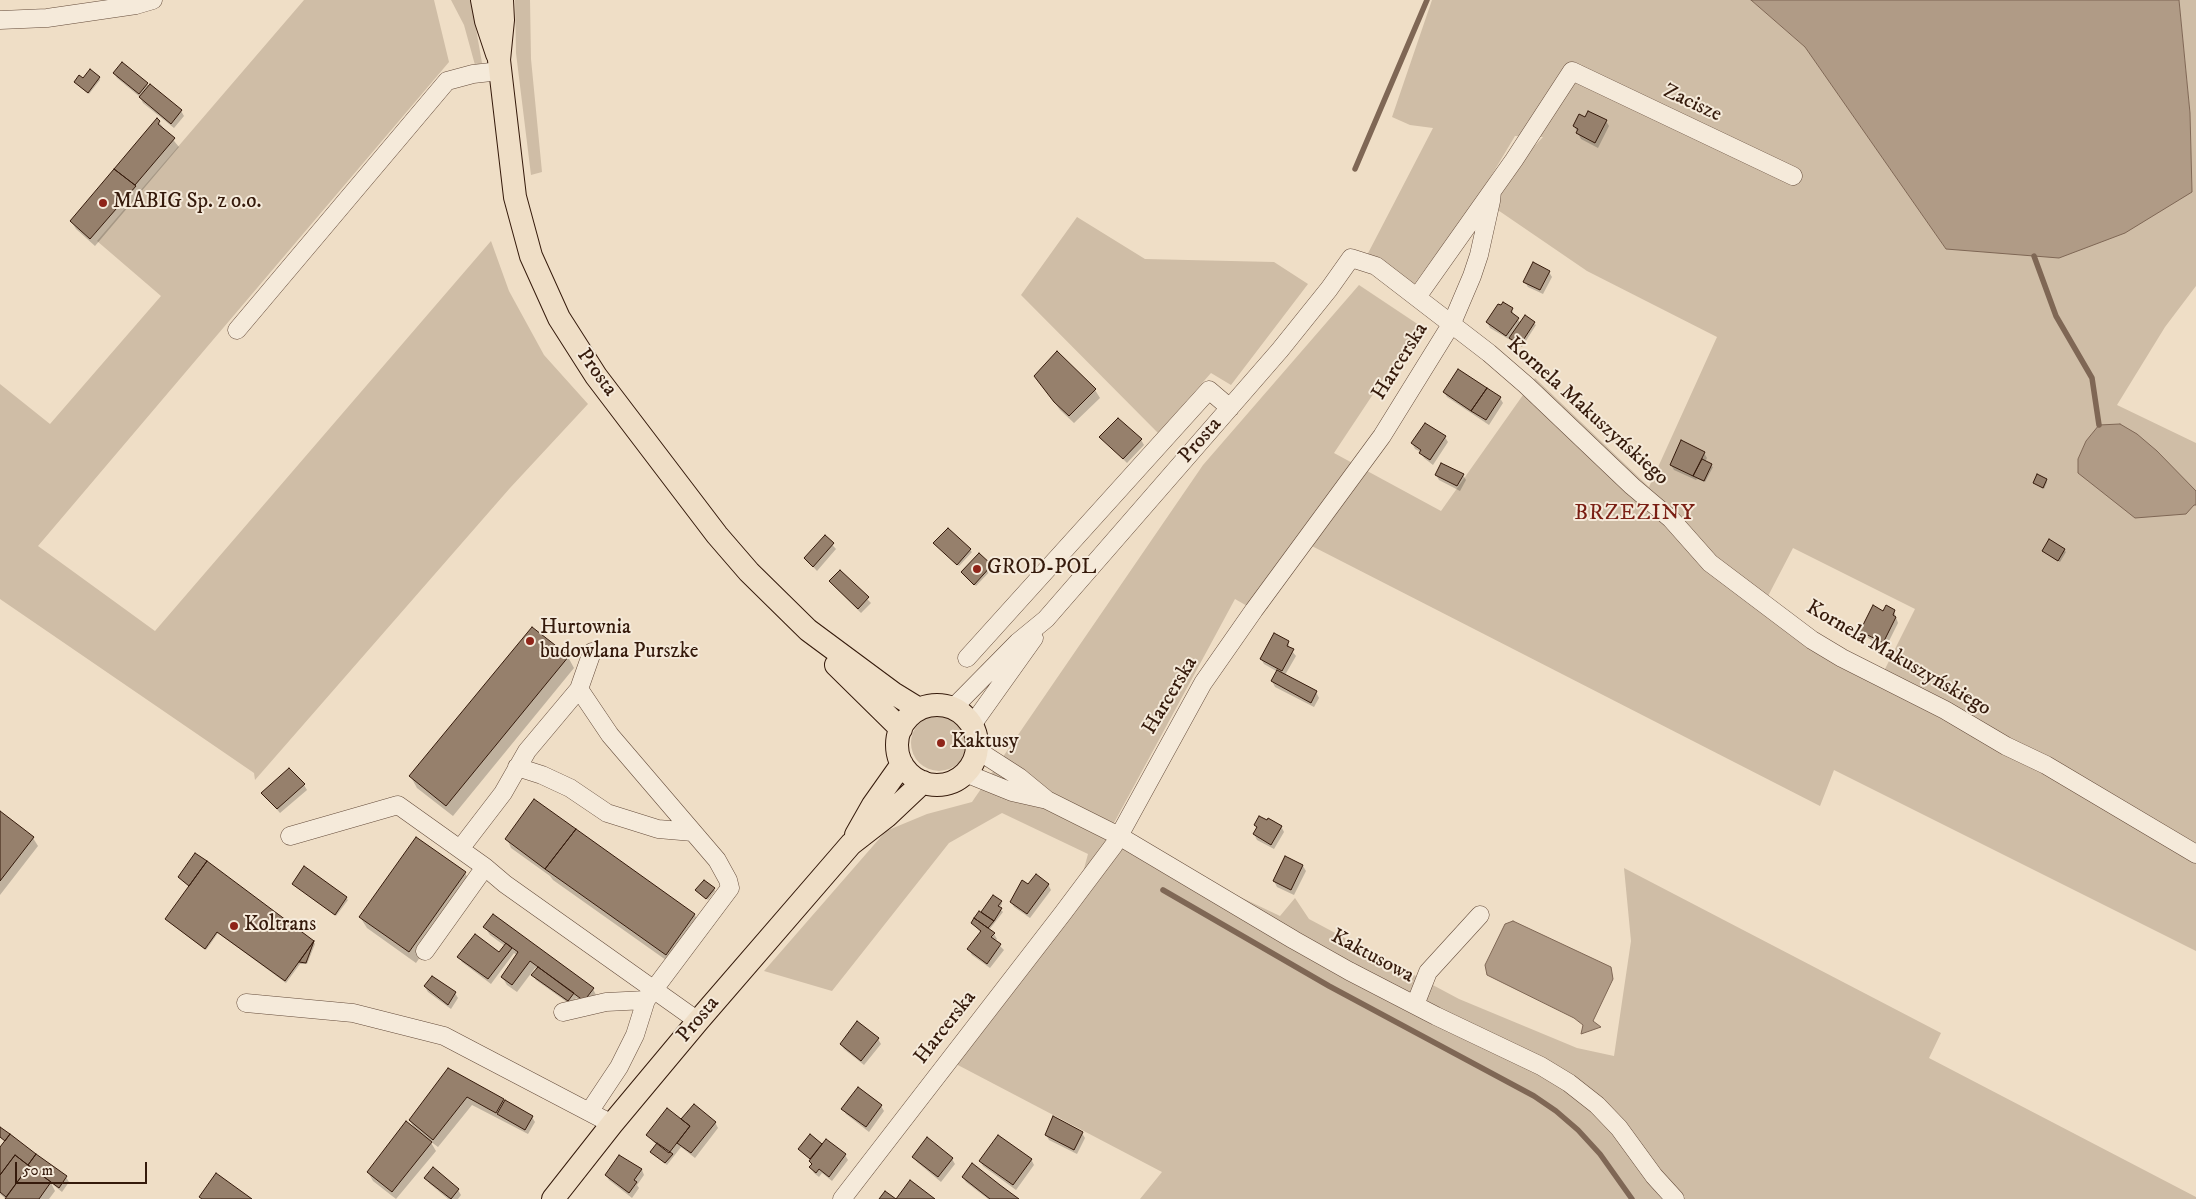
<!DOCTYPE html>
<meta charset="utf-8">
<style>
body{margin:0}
#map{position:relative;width:2196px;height:1199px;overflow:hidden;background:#efdec6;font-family:"IM FELL DW Pica",serif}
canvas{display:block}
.scale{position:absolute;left:15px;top:1162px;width:132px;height:22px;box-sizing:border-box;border:2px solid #351a0b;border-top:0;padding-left:6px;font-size:15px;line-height:18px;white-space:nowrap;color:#351a0b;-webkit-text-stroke:4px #f5eada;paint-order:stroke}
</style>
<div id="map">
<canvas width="2196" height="1199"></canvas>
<div class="scale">50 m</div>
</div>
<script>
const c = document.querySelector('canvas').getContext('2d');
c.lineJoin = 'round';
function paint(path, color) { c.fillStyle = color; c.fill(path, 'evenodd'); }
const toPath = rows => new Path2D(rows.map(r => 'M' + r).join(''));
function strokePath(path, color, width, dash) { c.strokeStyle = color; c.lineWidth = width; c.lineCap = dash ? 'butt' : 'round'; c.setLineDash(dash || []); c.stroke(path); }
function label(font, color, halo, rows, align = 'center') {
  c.font = font + ' "IM FELL DW Pica",serif'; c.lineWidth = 4; c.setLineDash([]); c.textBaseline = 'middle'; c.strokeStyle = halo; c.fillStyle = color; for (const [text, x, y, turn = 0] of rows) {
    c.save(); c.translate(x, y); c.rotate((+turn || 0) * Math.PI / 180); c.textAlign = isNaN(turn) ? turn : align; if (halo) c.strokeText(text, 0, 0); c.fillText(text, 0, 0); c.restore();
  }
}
paint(toPath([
 [304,0,434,0,449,62,38,546,155,631,491,241,509,291,544,355,588,404,510,488,255,780,254,773,0,599,0,384,50,424,161,296,97,241],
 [451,0,471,0,482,63,475,65,464,25],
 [515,0,530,0,531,59,542,172,531,175,516,53],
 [1432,0,1751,0,1805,47,1946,249,2192,192,2190,113,2179,0,2196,0,2196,286,2165,327,2117,405,2196,443,2196,491,2178,474,2086,441,2078,459,2078,473,2196,505,2196,951,1834,770,1820,806,1304,542,1267,609,1254,610,1235,599,1108,834,1280,916,1295,898,1309,919,1459,999,1577,1048,1614,1056,1631,941,1624,868,1941,1033,1929,1058,2196,1197,2196,1199,1140,1199,1162,1172,954,1063,1075,902,1088,854,1002,813,949,843,832,991,764,971,886,831,927,814,972,802,1203,465,1359,285,1419,325,1334,453,1441,511,1535,378,1649,487,1717,337,1587,271,1489,204,1492,191,1543,137,1515,136,1478,198,1414,284,1364,261,1433,128,1410,125,1392,117],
 [1793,548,1915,609,1883,673,1812,634,1767,598],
 [1077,217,1145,259,1274,262,1308,284,1231,385,1211,373,1158,433,1021,295],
 '911 743a28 28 0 1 1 56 0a28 28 0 1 1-56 0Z'
]), '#cfbda6');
const water = toPath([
 [1751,0,2179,0,2190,113,2192,192,2125,233,2059,258,1946,249,1805,47,1751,0],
 [2120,424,2137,434,2157,451,2196,491,2196,505,2194,505,2186,514,2135,518,2078,473,2078,459,2086,441,2099,425,2120,424],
 [1513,921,1611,967,1613,979,1593,1021,1601,1027,1581,1034,1583,1025,1574,1018,1487,975,1485,965,1505,924,1513,921]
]);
paint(water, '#b09b86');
strokePath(water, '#7f6755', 1);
paint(toPath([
 [114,73,147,84,181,111,184,116,174,128,143,103,140,97,117,78],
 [99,78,100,80,89,94,77,84,83,80],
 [1585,119,1606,121,1609,126,1598,148,1581,139,1574,126],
 [157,120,179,147,95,246,76,229,71,221],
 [1549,272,1552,277,1543,294,1528,287,1525,282],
 [1512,309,1514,316,1521,323,1525,317,1536,325,1522,347,1490,328,1487,322],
 [1458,371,1500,398,1503,403,1489,425,1447,397,1444,392],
 [1035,376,1095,390,1100,398,1074,423,1060,410],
 [1101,437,1141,440,1144,445,1127,463],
 [1445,437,1448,442,1433,465,1424,458,1421,452,1415,449,1412,443],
 [1704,453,1707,458,1705,462,1713,467,1705,482,1697,479,1696,480,1674,470,1671,465],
 [1436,475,1463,475,1466,480,1460,491,1439,480],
 [2046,480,2047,482,2044,489,2035,483],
 [825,537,836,549,817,571,805,558],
 [936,545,970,550,972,552,959,566],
 [2064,550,2066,552,2060,562,2043,551],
 [979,554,993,568,976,586,964,574],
 [840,572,871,603,861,613,830,582],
 [1894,611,1898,623,1886,647,1864,636,1861,631,1884,612],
 [1288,642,1290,649,1296,656,1285,675,1316,692,1319,698,1314,707,1275,687,1272,681,1278,672,1264,664,1261,659],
 [568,657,574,668,453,816,417,788,411,777],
 [304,785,307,790,280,813,263,793],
 [0,813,33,838,38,846,0,895],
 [1255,825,1281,826,1284,832,1274,849,1257,840,1254,834,1258,829],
 [507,839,694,914,701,925,673,965,553,880,550,876,511,848],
 [1285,858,1303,866,1306,871,1294,895,1277,887,1274,881],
 [465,873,471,884,416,963,367,928,360,917],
 [179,877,313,941,315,944,307,964,300,964,286,983,218,933,206,950,166,920,190,886],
 [293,884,346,898,348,900,336,916],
 [1048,884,1051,890,1030,918,1014,907,1011,902],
 [714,889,715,891,708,900,697,891],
 [993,897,1001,902,1002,904,999,908,1003,912,989,930,994,934,997,939,995,941,1004,950,990,968,972,955,969,950,981,933,972,923],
 [485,927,593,989,597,997,589,1008,576,998,571,1005,536,980,533,975,537,970,535,968,517,992,507,985,502,977,518,956,514,953,491,984,462,962,459,957,500,954,505,946,490,935],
 [432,977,455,993,458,998,451,1009,428,992,425,987],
 [878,1039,881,1044,864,1065,844,1049,841,1044],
 [448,1070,503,1100,505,1104,532,1117,535,1122,528,1134,472,1105,438,1147,430,1141,436,1151,396,1199,373,1181,368,1172,416,1131,410,1121],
 [881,1106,884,1111,869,1132,846,1114,843,1109],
 [682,1121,715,1122,718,1128,695,1158,681,1147,667,1165,653,1154,657,1145,647,1135],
 [0,1129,66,1177,69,1182,62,1192,51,1183,55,1191,49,1199,6,1199,0,1194,0,1149,6,1142,0,1137],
 [1082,1133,1085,1138,1077,1154,1049,1140,1046,1135],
 [827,1141,845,1155,848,1160,832,1181,822,1173,819,1177,814,1173,811,1167,813,1165,811,1160,799,1149,821,1145,822,1146],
 [914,1157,952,1159,955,1164,941,1182,917,1162],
 [1031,1159,1034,1165,1016,1190,983,1166,980,1161],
 [632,1163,642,1170,644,1175,637,1185,639,1188,632,1198,609,1180,606,1175],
 [963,1177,1017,1199,988,1199,966,1182],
 [426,1178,458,1190,461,1195,458,1199,448,1199,429,1183]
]), '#0003');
strokePath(toPath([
 [1355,169,1427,0],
 [2034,256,2056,316,2092,378,2099,425],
 [1163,890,1329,986,1534,1096,1556,1111,1578,1130,1600,1154,1632,1199]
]), '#7f6755', 5.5);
const building = toPath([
 [122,62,148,83,139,94,113,73,122,62],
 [90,69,100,77,88,93,74,82,79,75,83,78,90,69],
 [150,84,182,110,171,124,139,97,150,84],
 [1588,111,1607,120,1595,143,1576,133,1578,129,1573,126,1579,114,1585,117,1588,111],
 [157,118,160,121,158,124,175,138,135,185,114,169,157,118],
 [114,169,136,186,90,239,70,221,114,169],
 [1533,262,1550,271,1540,290,1523,282,1533,262],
 [1503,302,1513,308,1511,312,1519,318,1506,336,1486,322,1498,304,1501,305,1503,302],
 [1525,315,1535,322,1520,345,1509,338,1525,315],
 [1057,351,1096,389,1069,416,1054,402,1034,376,1057,351],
 [1458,369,1487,388,1471,411,1443,392,1458,369],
 [1487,388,1501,397,1486,420,1471,411,1487,388],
 [1118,418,1142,439,1123,459,1099,437,1118,418],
 [1425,423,1446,436,1430,460,1419,453,1421,450,1411,443,1425,423],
 [1681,440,1705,452,1693,476,1670,465,1681,440],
 [1702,459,1712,464,1704,481,1693,476,1702,459],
 [1441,463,1464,474,1457,486,1435,475,1441,463],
 [2037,474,2047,479,2043,488,2033,483,2037,474],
 [948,528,971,549,957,565,933,543,948,528],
 [825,535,834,543,813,567,804,558,825,535],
 [2049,539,2065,549,2058,561,2042,551,2049,539],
 [979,553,992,565,974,585,961,572,979,553],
 [840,570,869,597,858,609,829,581,840,570],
 [1873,605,1883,611,1886,605,1895,610,1893,615,1896,617,1883,643,1860,631,1873,605],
 [532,627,569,656,446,806,409,776,532,627],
 [1274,633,1289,641,1287,646,1294,649,1282,671,1260,659,1274,633],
 [1277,670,1317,691,1311,703,1271,681,1277,670],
 [289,768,305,784,277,809,261,793,289,768],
 [534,799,576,829,545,869,505,839,534,799],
 [0,811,34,837,0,881,0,811],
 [1259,816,1267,820,1268,818,1282,826,1271,845,1253,834,1257,827,1254,825,1259,816],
 [576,829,695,914,666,955,545,869,576,829],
 [416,837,466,872,409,952,359,917,416,837],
 [195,853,207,861,189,886,178,877,195,853],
 [1285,856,1303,865,1291,890,1273,881,1285,856],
 [207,861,314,941,285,981,217,932,205,949,165,919,207,861],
 [304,866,347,897,335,915,292,884,304,866],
 [1036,874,1049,884,1027,914,1010,902,1022,880,1028,884,1036,874],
 [704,880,715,888,706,899,695,890,704,880],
 [993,895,1002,901,998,906,1002,908,994,921,981,912,993,895],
 [979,911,994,921,988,928,974,918,979,911],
 [493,914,594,988,584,1001,530,961,512,985,501,977,518,952,483,927,493,914],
 [974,918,995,933,991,937,1001,944,987,964,967,949,981,931,971,923,974,918],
 [475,934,499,952,506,943,512,948,488,979,457,957,475,934],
 [314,941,306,963,299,962,314,941],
 [538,967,574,993,568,1001,531,975,538,967],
 [432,976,456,992,448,1005,424,986,432,976],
 [857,1021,879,1038,861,1061,840,1044,857,1021],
 [448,1068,504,1099,496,1113,467,1097,433,1140,409,1120,448,1068],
 [858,1087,882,1105,866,1127,841,1109,858,1087],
 [505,1100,533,1116,525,1130,497,1114,505,1100],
 [694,1104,716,1122,691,1153,677,1143,690,1126,681,1119,694,1104],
 [667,1108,690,1126,669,1153,646,1135,667,1108],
 [1053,1116,1083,1132,1074,1150,1045,1135,1053,1116],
 [406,1121,432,1142,392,1192,367,1172,406,1121],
 [0,1127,10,1134,5,1141,0,1137,0,1127],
 [10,1134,36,1154,28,1165,15,1155,0,1175,0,1147,10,1134],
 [810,1134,822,1144,810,1159,798,1149,810,1134],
 [998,1135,1032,1159,1013,1185,979,1161,998,1135],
 [927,1137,953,1158,938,1177,912,1157,927,1137],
 [826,1139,846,1154,829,1177,819,1169,816,1173,809,1167,812,1164,809,1161,826,1139],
 [657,1143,673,1154,665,1163,650,1152,657,1143],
 [36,1154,67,1176,59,1188,28,1165,36,1154],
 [15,1155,29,1166,6,1197,0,1192,0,1175,15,1155],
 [619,1155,642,1169,634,1180,637,1182,629,1193,605,1175,619,1155],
 [972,1163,1000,1185,1019,1199,990,1199,962,1177,972,1163],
 [29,1166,51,1182,39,1199,5,1199,29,1166],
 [433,1167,459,1189,451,1199,424,1178,433,1167],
 [216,1173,252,1199,202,1199,199,1197,216,1173],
 [910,1180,935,1199,896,1199,910,1180],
 [885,1191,896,1199,879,1199,885,1191]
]);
paint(building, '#96806c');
strokePath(building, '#351a0b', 1);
const minor = toPath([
 [0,20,47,18,136,5,153,0],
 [1417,297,1514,160,1572,71,1793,176],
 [237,330,447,81,473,74,500,71],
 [967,658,1209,390,1230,408],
 [579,689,610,735,717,860,728,880,730,888,646,1000,635,1035,619,1067,589,1112],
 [953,708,1018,642,1046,619,1280,350,1329,289,1351,258,1376,266,1489,353,1526,385,1632,486,1671,519,1710,563,1812,640,1842,658,1945,710,2006,746,2046,765,2196,854],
 [972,725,1034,638],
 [977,750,1019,777,1047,800,1119,836,1294,940,1349,971,1436,1016,1541,1066,1569,1083,1597,1105,1619,1128,1654,1176,1675,1199],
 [517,767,542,775,570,788,607,813,658,829,693,832],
 [965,773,1012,792,1043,799],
 [290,836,398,805,485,867,505,884,698,1021],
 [460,849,503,793,527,751,579,689,592,652],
 [425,951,485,867],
 [246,1003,353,1013,444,1036,612,1124],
 [1415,1005,1428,972,1480,915],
 [563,1012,606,1002,646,1000],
 [842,1199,1063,913,1114,845,1203,683,1254,610,1382,436,1452,323,1472,276,1479,255,1491,201,1492,191]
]);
const major = toPath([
 [482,0,486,21,497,54],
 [502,0,503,20,499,60,515,197,531,256,559,318,596,376,717,535,749,572,808,630,893,693,919,709],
 [836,665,901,729],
 '897 745a40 40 0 1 1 80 0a40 40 0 1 1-80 0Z',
 [856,835,873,805,902,764],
 [553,1199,612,1124,698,1021,851,844,887,816,923,782]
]);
strokePath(minor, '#644b3a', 19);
strokePath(major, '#351a0b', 24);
strokePath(minor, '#f5eada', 18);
strokePath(major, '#efdec6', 22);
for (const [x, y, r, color] of [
 [103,203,5,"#8f2418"],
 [977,569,5,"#8f2418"],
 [530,641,5,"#8f2418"],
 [941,743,5,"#8f2418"],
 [234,926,5,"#8f2418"]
]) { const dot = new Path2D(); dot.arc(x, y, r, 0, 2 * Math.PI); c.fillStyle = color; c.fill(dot); strokePath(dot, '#f5eada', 2); }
label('21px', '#351a0b', '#f5eada', [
 ["Zacisze",1692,104,25],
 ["Harcerska",1401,362,-58],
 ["Prosta",596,373,54],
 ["Kornela Makuszyńskiego",1587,412,42],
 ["Prosta",1201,441,-49],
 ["Kornela Makuszyńskiego",1898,659,30],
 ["Harcerska",1171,696,-59],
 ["Kaktusowa",1372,957,28],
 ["Prosta",699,1020,-50],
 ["Harcerska",946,1028,-52]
]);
label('21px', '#351a0b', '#f5eada', [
 ["MABIG Sp. z o.o.",113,203],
 ["GROD-POL",987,569],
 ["Hurtownia",540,629],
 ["budowlana Purszke",540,653],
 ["Kaktusy",951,743],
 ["Koltrans",244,926]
], 'left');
c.letterSpacing = '1px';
label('22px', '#7a1f14', '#f5eada', [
 ["BRZEZINY",1635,514]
]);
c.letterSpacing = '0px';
</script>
